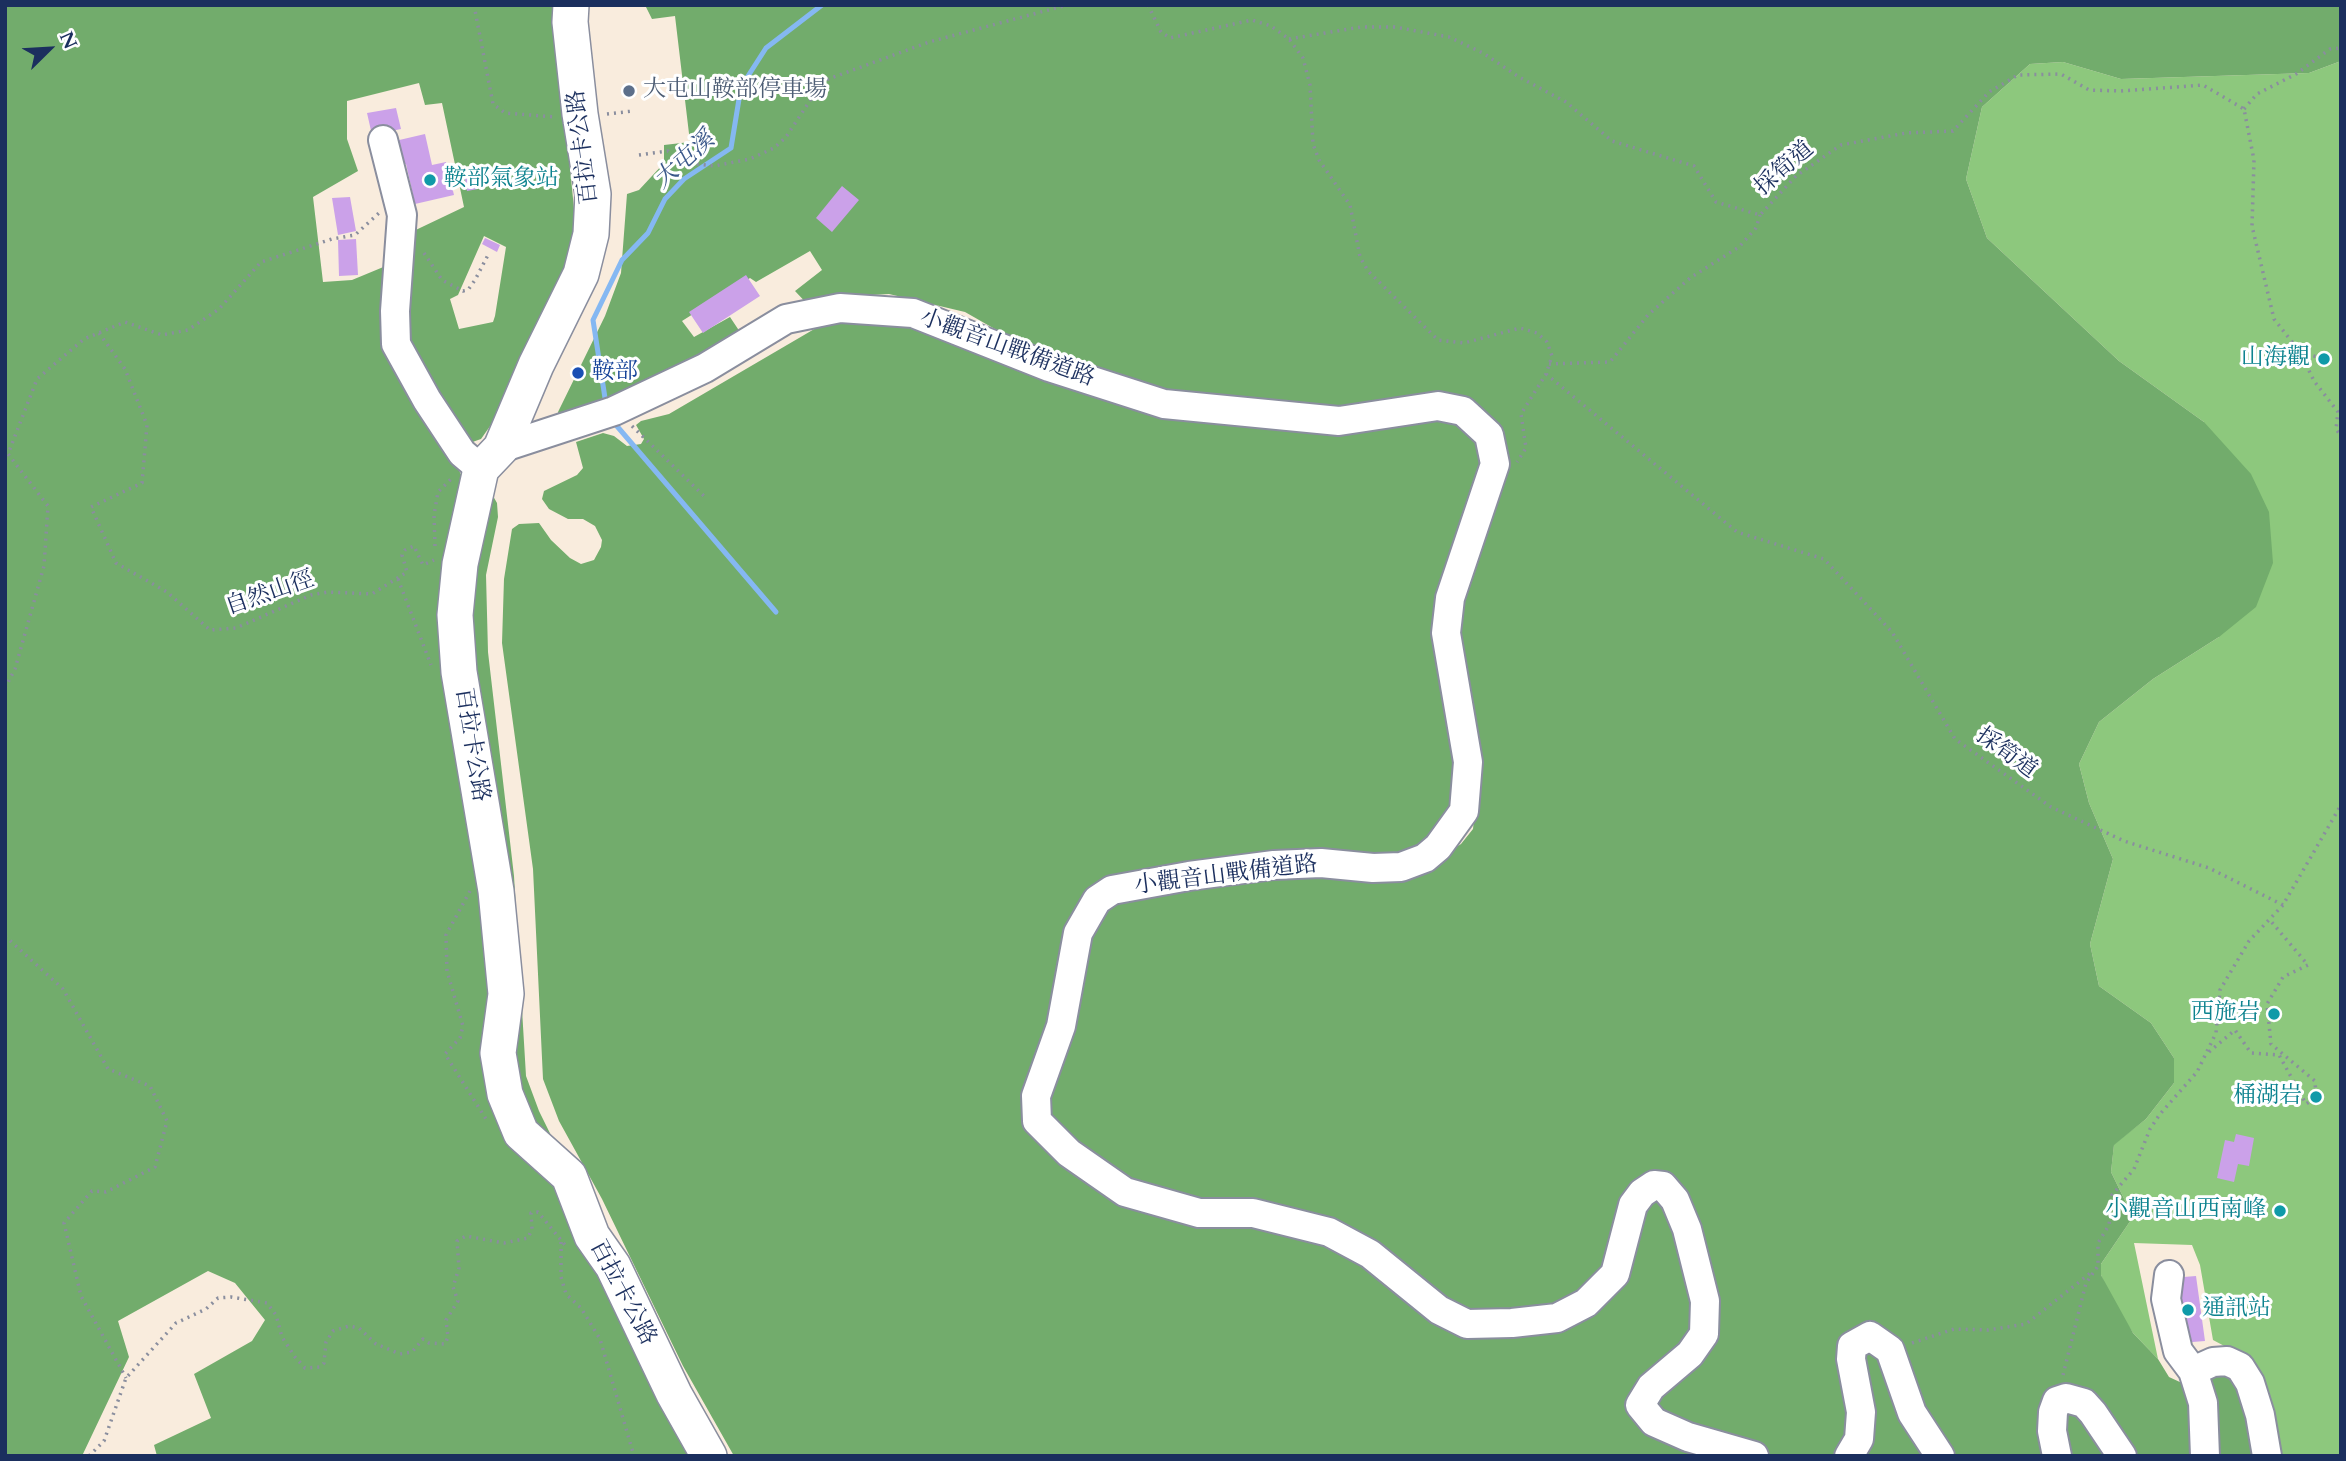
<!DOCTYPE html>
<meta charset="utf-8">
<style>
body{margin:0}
#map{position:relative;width:2346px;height:1461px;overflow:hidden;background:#f9ecdd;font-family:Cardo,serif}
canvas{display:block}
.frame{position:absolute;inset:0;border:7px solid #1b2f5e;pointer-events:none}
.north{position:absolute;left:14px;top:14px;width:70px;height:70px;-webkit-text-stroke:5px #fff;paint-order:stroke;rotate:66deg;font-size:19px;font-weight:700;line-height:28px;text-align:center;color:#1b2f5e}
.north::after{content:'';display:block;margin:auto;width:24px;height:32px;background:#1b2f5e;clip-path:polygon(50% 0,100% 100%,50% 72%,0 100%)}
</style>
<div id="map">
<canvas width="2346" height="1461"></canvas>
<div class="frame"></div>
<div class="north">N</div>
</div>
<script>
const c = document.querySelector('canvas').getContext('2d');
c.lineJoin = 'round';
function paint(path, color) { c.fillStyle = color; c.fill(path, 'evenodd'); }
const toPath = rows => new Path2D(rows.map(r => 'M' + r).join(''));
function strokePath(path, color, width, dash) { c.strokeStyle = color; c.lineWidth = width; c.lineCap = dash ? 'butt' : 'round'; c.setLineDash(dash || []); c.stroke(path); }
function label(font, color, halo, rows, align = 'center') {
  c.font = font + ' Cardo,"Noto Serif TC",serif'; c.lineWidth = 6; c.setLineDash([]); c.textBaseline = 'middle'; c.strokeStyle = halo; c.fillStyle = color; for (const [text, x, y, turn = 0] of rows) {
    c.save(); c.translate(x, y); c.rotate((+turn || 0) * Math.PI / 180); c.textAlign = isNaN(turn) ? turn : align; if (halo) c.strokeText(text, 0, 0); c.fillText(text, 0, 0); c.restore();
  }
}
paint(toPath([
 [2341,61,2341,1456,2272,1456,2230,1349,2213,1340,2200,1265,2192,1245,2134,1243,2158,1359,2133,1333,2114,1305,2101,1275,2101,1264,2133,1217,2111,1172,2114,1144,2146,1119,2174,1083,2174,1058,2151,1023,2099,986,2090,944,2113,859,2089,803,2079,764,2099,722,2153,679,2219,637,2204,422,2119,361,1987,238,1966,179,1982,107,2030,64,2063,62,2121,79,2309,73]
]), '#8dc87d');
paint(toPath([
 [5,5,561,5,558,46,576,229,561,292,500,412,481,439,464,445,456,464,463,479,489,489,497,503,498,517,486,575,488,652,514,876,526,1076,539,1111,575,1184,718,1456,157,1456,154,1445,211,1418,194,1374,252,1341,265,1320,235,1283,208,1271,118,1321,129,1357,82,1456,5,1456],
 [419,83,425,105,442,103,464,207,401,237,393,263,352,280,323,282,313,197,358,171,347,139,347,101],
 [484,236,506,247,495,316,493,322,459,329,450,299,458,295],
 [645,5,2341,5,2341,61,2309,73,2121,79,2063,62,2030,64,1982,107,1966,179,1987,238,2119,361,2204,422,2251,474,2269,512,2273,563,2256,607,2219,637,2153,679,2099,722,2079,764,2089,803,2113,859,2090,944,2099,986,2151,1023,2174,1058,2174,1083,2146,1119,2114,1145,2111,1172,2133,1217,2101,1264,2101,1275,2133,1333,2158,1359,2169,1377,2182,1383,2210,1374,2223,1373,2231,1379,2241,1396,2258,1456,2129,1456,2074,1392,2050,1456,1952,1456,1859,1327,1850,1431,1840,1456,1773,1456,1650,1408,1707,1343,1663,1178,1603,1275,1564,1307,1461,1315,1369,1245,1200,1206,1130,1187,1042,1115,1084,937,1109,900,1252,874,1432,863,1461,844,1473,829,1480,760,1453,645,1492,423,1229,401,1141,386,1051,361,965,312,889,294,836,297,812,309,795,291,822,270,810,251,756,282,750,278,682,321,694,337,730,317,744,338,705,361,558,419,558,412,605,316,621,273,627,194,639,190,664,163,664,145,690,142,675,16,652,19],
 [875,308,1094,391,1454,418,1479,444,1483,470,1446,578,1458,727,1460,815,1413,856,1106,887,1028,1107,1108,1196,1318,1238,1361,1259,1438,1321,1583,1313,1637,1207,1656,1198,1666,1206,1695,1305,1689,1337,1639,1392,1692,1448,1696,1456,734,1456,683,1366,602,1199,559,1121,543,1079,533,869,502,643,504,579,512,529,519,524,539,523,551,540,570,558,581,564,594,560,601,547,602,540,595,526,583,519,568,519,549,509,542,499,544,491,577,475,583,468,576,442,603,433,614,436,627,446,641,444,644,439,636,425,641,421,669,414,840,314],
 [1863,1349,1876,1350,1930,1456,1858,1456],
 [2065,1413,2074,1415,2095,1433,2109,1456,2064,1456]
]), '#72ac6c');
strokePath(toPath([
 [605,398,593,320,622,260,648,233,665,199,684,179,731,148,741,87,766,48,822,5],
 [616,425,776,612]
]), '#85b8f2', 5);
paint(toPath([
 [396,108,401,129,372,135,367,113],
 [425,134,432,165,446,162,454,195,415,204,406,164,400,165,395,141],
 [474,172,478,189,467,191,464,174],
 [842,186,859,200,832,232,816,218],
 [350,197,356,231,338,235,332,198],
 [485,238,500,245,497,252,482,244],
 [356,239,358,275,339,276,338,240],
 [746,275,760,296,703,333,689,312],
 [2236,1134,2254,1138,2249,1166,2238,1164,2234,1182,2217,1178,2225,1140,2234,1142],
 [2196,1276,2205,1341,2180,1343,2171,1278]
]), '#cba1e9');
const minor = toPath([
 [383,140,402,215,395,311,396,344,427,400,462,453,481,469],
 [501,448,614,411,705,368,786,319,840,308,913,313,1049,367,1164,404,1339,421,1438,406,1463,411,1489,435,1495,464,1450,598,1446,633,1468,762,1464,811,1438,847,1425,858,1401,867,1373,868,1321,863,1274,865,1189,876,1112,890,1097,900,1078,933,1061,1026,1036,1096,1037,1121,1069,1153,1125,1192,1199,1213,1253,1213,1329,1232,1370,1254,1439,1310,1467,1324,1512,1323,1557,1318,1586,1303,1615,1274,1633,1205,1642,1193,1654,1185,1663,1186,1675,1200,1687,1229,1705,1301,1704,1334,1690,1354,1651,1387,1640,1405,1654,1422,1688,1437,1754,1456],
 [2169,1275,2166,1299,2178,1351,2193,1371],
 [1849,1456,1859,1439,1861,1412,1851,1359,1852,1346,1870,1336,1890,1350,1912,1413,1940,1456],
 [2057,1456,2052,1431,2053,1412,2057,1401,2066,1398,2084,1403,2093,1413,2122,1456],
 [2205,1456,2203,1403,2193,1371,2213,1362,2227,1361,2240,1367,2250,1383,2260,1415,2267,1456]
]);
const major = toPath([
 [571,5,570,22,580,114,593,194,591,234,581,274,536,365,501,448,481,469,460,564,455,615,459,672,496,891,506,994,498,1053,505,1094,521,1133,569,1176,592,1236,613,1266,674,1394,709,1456]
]);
strokePath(minor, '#8a8e9e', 32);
strokePath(major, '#8a8e9e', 38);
strokePath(toPath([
 [474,5,493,104,505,113,555,117],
 [1148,5,1161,32,1170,38,1252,20,1271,26,1289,39,1303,58,1310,85,1313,144,1319,160,1350,205,1360,257,1368,271,1438,340,1464,343,1520,328,1537,333,1547,342,1552,356,1546,374,1521,414,1526,448,1517,462],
 [1289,39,1361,27,1395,27,1449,37,1483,53,1519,77,1566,102,1612,141,1694,166,1716,202,1760,215,1796,176,1841,145,1906,133,1953,131,1989,92,2018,75,2061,74,2089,90,2120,91,2203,85,2244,109,2254,160,2252,226,2274,319,2300,352,2314,381,2338,412,2336,429,2341,436],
 [2244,109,2257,94,2296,74,2330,49,2341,48],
 [607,114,633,111],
 [639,155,668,151,678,162,714,166,750,159,774,148,786,137,823,81,929,42,1067,5],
 [424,253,442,280,463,291,468,290,475,280,488,255],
 [99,333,125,369,147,425,142,483,91,507,116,563,167,592,210,630,236,628,311,595,328,592,372,594,407,572,402,555,405,550,414,546,423,565,434,560],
 [2300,352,2324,359],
 [1549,364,1610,362,1648,315,1690,278,1739,247,1756,228,1760,215],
 [1546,374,1737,532,1824,559,1892,632,1955,739,2051,807,2124,841,2209,868,2283,905],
 [632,426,707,499],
 [435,546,434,515,438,492,451,479],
 [398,579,431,665],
 [5,688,15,669,44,566,48,506,8,454,37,379,84,339,125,322,162,335,188,330,219,309,261,262,332,239,355,235,379,213],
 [470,891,446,935,447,971,463,1026,460,1038,445,1054,486,1119],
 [5,936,63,989,108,1069,150,1086,167,1121,155,1167,106,1192,92,1191,64,1223,81,1296,126,1378],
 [2209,1052,2235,1030,2251,1053,2279,1055,2306,1104,2316,1097,2315,1081,2271,1044,2267,1004,2283,977,2308,965,2269,919],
 [561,1242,561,1277,566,1294,581,1308,600,1339,634,1456],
 [1912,1343,1954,1329,1988,1330,2026,1324,2093,1271],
 [2063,1375,2086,1283,2098,1266,2098,1243,2109,1225,2112,1195,2134,1169,2150,1129,2160,1114,2197,1072,2216,1033,2220,990,2249,941,2283,905,2341,805],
 [89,1456,104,1441,126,1378,176,1323,206,1309,218,1298,231,1297,267,1303,276,1315,282,1337,295,1357,305,1368,320,1367,324,1363,326,1342,333,1331,349,1326,359,1328,376,1344,400,1354,412,1352,423,1339,429,1343,445,1344,448,1337,446,1320,458,1301,453,1287,459,1268,457,1241,466,1236,504,1243,528,1238,532,1229,531,1213,538,1212,565,1245]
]), '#8a8e9e', 3.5, [2, 5]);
strokePath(minor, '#fff', 28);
strokePath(major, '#fff', 35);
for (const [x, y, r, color] of [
 [629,91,7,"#5c6f8a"],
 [430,180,7,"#0f9aa8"],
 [2324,359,7,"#0f9aa8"],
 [578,373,7,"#1a4fb4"],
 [2274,1014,7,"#0f9aa8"],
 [2316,1097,7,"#0f9aa8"],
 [2280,1211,7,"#0f9aa8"],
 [2188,1310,7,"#0f9aa8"]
]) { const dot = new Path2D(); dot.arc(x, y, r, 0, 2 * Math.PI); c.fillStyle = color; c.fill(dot); strokePath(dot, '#fff', 2.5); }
label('23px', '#4e5e75', '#fff', [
 ["大屯山鞍部停車場",643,91]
], 'left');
label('23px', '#1b2f5e', '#fff', [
 ["百拉卡公路",584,147,-97],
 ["採筍道",1785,169,-41],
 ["小觀音山戰備道路",1007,349,20],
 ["自然山徑",270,594,-19],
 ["百拉卡公路",471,745,81],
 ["採筍道",2006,754,36],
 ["小觀音山戰備道路",1226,876,-7],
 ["百拉卡公路",622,1293,62]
]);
label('23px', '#0d838f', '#fff', [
 ["鞍部氣象站",444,180,"left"],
 ["山海觀",2310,359],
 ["西施岩",2260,1014],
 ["桶湖岩",2302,1097],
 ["小觀音山西南峰",2266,1211],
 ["通訊站",2202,1310,"left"]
], 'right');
label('23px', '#164399', '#fff', [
 ["鞍部",592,373]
], 'left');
label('italic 24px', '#3b588a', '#fff', [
 ["大屯溪",685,161,-42]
]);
</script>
